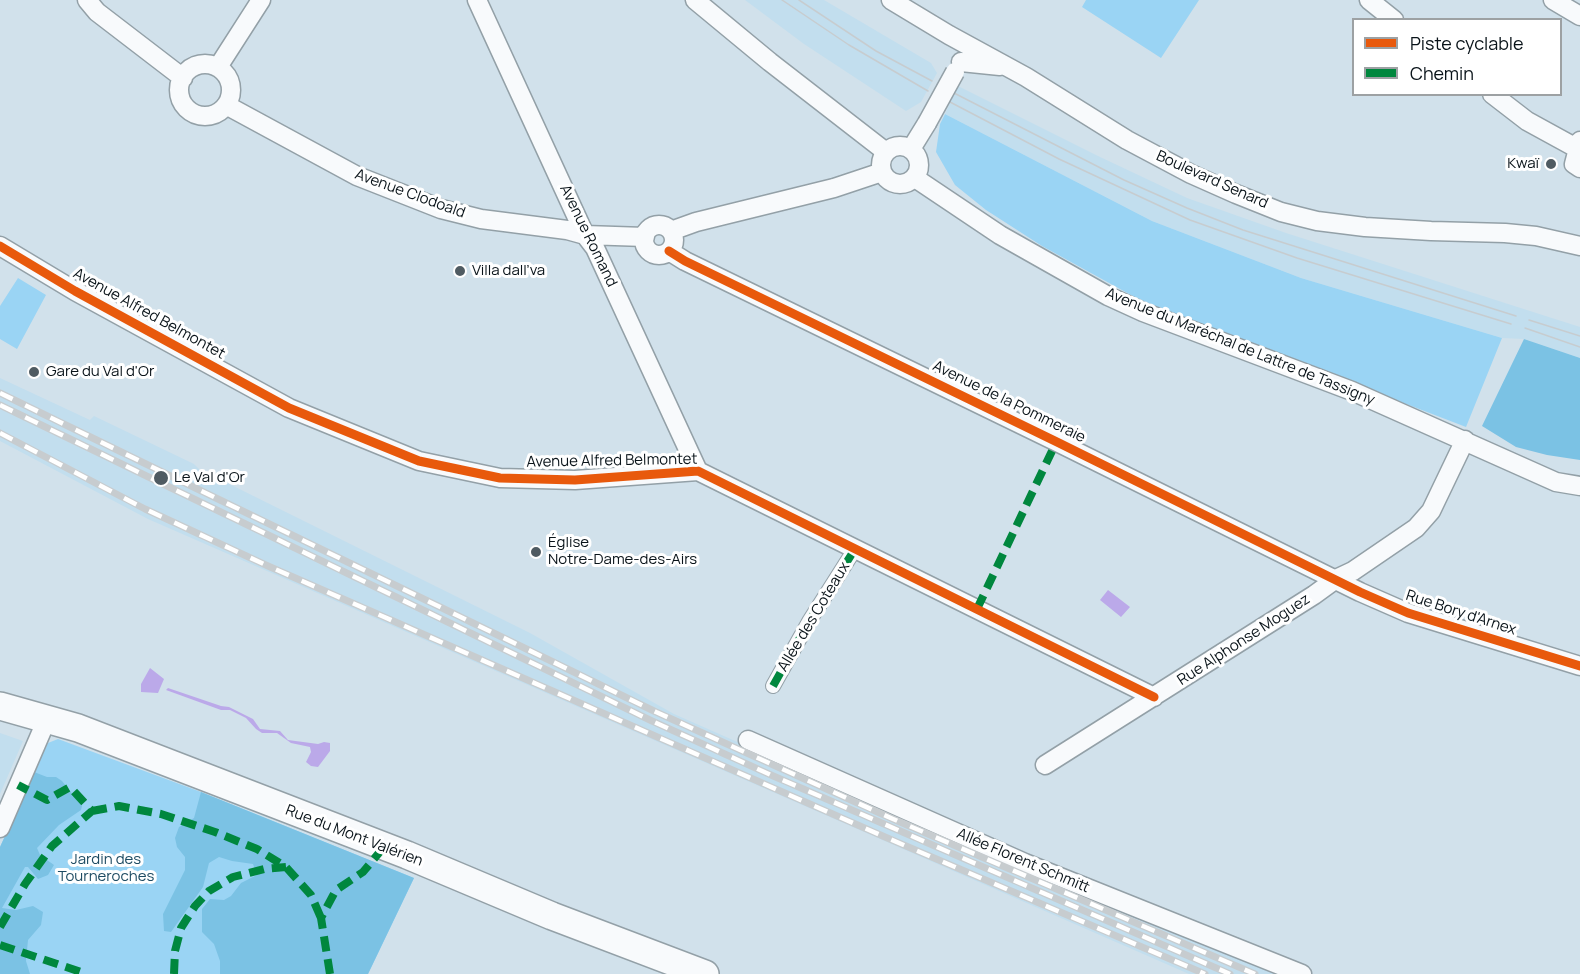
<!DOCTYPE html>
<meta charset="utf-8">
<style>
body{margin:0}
#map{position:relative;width:1580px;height:974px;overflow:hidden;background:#d1e1eb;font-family:Manrope,sans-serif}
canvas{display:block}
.legend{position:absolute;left:1352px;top:18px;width:210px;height:78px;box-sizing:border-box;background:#fff;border:2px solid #9da1a3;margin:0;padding:8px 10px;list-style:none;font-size:18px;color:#091319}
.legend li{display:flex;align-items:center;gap:12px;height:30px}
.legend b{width:30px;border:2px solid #9da1a3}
</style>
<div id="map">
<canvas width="1580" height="974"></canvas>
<ul class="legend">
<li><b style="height:8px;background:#e8590c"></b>Piste cyclable</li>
<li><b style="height:8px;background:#00873e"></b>Chemin</li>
</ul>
</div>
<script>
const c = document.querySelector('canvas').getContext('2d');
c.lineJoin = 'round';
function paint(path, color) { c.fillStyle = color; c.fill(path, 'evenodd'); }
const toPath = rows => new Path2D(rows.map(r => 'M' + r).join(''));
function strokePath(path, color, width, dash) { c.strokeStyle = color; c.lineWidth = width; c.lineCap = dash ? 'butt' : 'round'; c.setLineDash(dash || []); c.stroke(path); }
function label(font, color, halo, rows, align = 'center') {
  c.font = font + ' Manrope,sans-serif'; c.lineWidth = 6; c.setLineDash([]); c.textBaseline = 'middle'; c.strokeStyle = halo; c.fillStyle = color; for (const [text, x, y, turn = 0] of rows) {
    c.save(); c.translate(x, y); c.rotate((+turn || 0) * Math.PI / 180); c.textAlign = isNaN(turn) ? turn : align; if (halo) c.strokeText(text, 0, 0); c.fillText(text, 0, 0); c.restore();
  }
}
paint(toPath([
 [745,0,824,0,931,63,937,73,921,102,906,111,804,44],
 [958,86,1098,156,1187,198,1286,233,1580,327,1580,358,1524,339,1502,338,1301,278,1152,221,945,114],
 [0,378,90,420,94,416,194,464,199,469,530,633,674,714,1027,870,1276,974,1189,974,148,519,0,441],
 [0,733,23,741,0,794]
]), '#c2deee');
paint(toPath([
 [1086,0,1199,0,1161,58,1082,7],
 [945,114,1152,221,1301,278,1502,338,1466,427,1149,305,1042,246,986,210,955,185,936,152,940,124],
 [18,278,46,295,17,349,0,339,0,306],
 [58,739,201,792,414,878,368,974,0,974,0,847,48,743]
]), '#9ad4f4');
paint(toPath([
 [1524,339,1580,358,1580,460,1547,455,1516,447,1482,426],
 [34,772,47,777,56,777,62,781,82,806,81,810,59,825,37,848,40,855,54,865,48,875,38,879,28,867,25,867,2,908,16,910,33,906,43,912,41,925,28,940,26,961,30,974,0,974,0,847],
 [201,792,414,878,368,974,220,974,220,961,214,944,202,932,202,909,210,899,224,900,231,896,241,883,257,875,253,864,232,861,219,857,209,863,203,887,171,932,164,931,163,914,185,870,185,857,177,847,175,838,179,827,194,818]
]), '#7bc2e4');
paint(toPath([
 [1108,590,1130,607,1121,617,1100,600],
 [150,668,164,679,158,693,141,692,141,684],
 [168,688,221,706,229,707,253,719,260,729,280,731,288,740,318,744,324,742,330,743,330,751,318,767,311,766,306,762,311,752,310,747,291,743,277,733,262,733,256,729,246,718,230,710,221,710,166,690]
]), '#bba9e9');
const pedestrian = toPath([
 [773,686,810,620,855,549]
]);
const minor = toPath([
 [87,0,97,12,183,78],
 [477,0,585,235,595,248,698,471],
 [695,0,770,62,886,152],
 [891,0,949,35,1026,77,1127,140,1191,174,1236,194,1281,212,1317,221,1365,227,1431,231,1505,233,1536,236,1580,246],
 [1369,0,1394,20],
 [1553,0,1580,16],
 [961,62,1000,66],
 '179 90a26 26 0 1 1 52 0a26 26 0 1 1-52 0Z',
 [218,67,261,0],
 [1492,94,1527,121,1580,150],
 [226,105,357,176,441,209,481,219,567,230,585,235,645,237],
 [1580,141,1574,164,1580,168],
 '881 165a19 19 0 1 1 38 0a19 19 0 1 1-38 0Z',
 [911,149,927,123],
 [915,178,1000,235,1108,296,1143,312,1352,391,1556,482,1580,486],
 '644 240a15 15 0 1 1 30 0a15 15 0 1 1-30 0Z',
 [671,231,696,222,834,188,882,172],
 [0,246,75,291,289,408,419,461,500,478,575,480,698,471,1154,697],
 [669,251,685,261,1057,442,1360,592,1408,613,1580,666],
 [748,740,1025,863,1302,974],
 [1045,765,1314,595,1336,579,1353,571,1416,528,1431,511,1465,440],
 [0,828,47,719]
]);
const secondary = toPath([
 [0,706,78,728,407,855,552,916,705,974]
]);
strokePath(pedestrian, '#93a0a7', 16);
strokePath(minor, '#93a0a7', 21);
strokePath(secondary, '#93a0a7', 30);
strokePath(pedestrian, '#f8fafc', 14);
strokePath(minor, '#f8fafc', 18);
strokePath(secondary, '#f8fafc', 27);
strokePath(toPath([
 [782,0,849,45,928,91],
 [799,0,876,51,932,81],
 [954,93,1124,180,1187,208,1243,230,1516,316],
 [950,102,1059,159,1190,220,1297,258,1511,324],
 [1529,320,1580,336],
 [1525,328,1580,347]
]), '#c7cccf', 1.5);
const rail = toPath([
 [0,393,656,712,893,819,1255,974],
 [0,405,652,721,771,775,1230,974],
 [0,433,145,509,268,566,885,837,1205,974]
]);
strokePath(rail, '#c7cccf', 7);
strokePath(rail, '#fff', 4.5, [14]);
const minorBridge = toPath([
 [927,123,955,72]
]);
strokePath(minorBridge, '#93a0a7', 21, []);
strokePath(minorBridge, '#f8fafc', 18);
strokePath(toPath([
 [977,609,1052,451],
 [773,686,810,620,855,549],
 [92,811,119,806,161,814,215,832,257,849,286,867,311,895,321,918],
 [0,927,25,884,52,846,92,811,70,787,47,800,18,785],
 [0,945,87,974],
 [174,974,175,951,181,928,195,906,209,891,233,877,264,869,286,867],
 [330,974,321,918,336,890,363,872,384,847]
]), '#00873e', 8, [15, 8]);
strokePath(toPath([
 [0,246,75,291,289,408,419,461,500,478,575,480,698,471,1154,697],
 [669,251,685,261,1057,442,1360,592,1408,613,1580,666]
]), '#e8590c', 9);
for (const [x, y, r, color] of [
 [1551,164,6,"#4f5b62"],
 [460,271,6,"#4f5b62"],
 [34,372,6,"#4f5b62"],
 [161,478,8,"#4f5b62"],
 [536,552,6,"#4f5b62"]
]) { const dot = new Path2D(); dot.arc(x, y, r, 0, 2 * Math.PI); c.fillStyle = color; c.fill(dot); strokePath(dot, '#fff', 2); }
label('15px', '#091319', '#fff', [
 ["Kwaï",1539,164,"right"],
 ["Villa dall’va",472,271],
 ["Gare du Val d'Or",46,372],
 ["Le Val d'Or",174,478],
 ["Église",548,543],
 ["Notre-Dame-des-Airs",548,560]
], 'left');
label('15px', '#091319', '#fff', [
 ["Boulevard Senard",1212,180,24],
 ["Avenue Clodoald",410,194,20],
 ["Avenue Romand",588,236,64],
 ["Avenue Alfred Belmontet",149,314,29],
 ["Avenue du Maréchal de Lattre de Tassigny",1240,347,22],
 ["Avenue de la Pommeraie",1009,402,26],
 ["Avenue Alfred Belmontet",612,461,-1],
 ["Rue Bory d'Arnex",1461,613,18],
 ["Allée des Coteaux",814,617,-59],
 ["Rue Alphonse Moguez",1244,640,-33],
 ["Rue du Mont Valérien",354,836,21],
 ["Allée Florent Schmitt",1023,861,23]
]);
label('15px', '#1d4b62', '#fff', [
 ["Jardin des",106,860],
 ["Tourneroches",106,877]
]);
</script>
